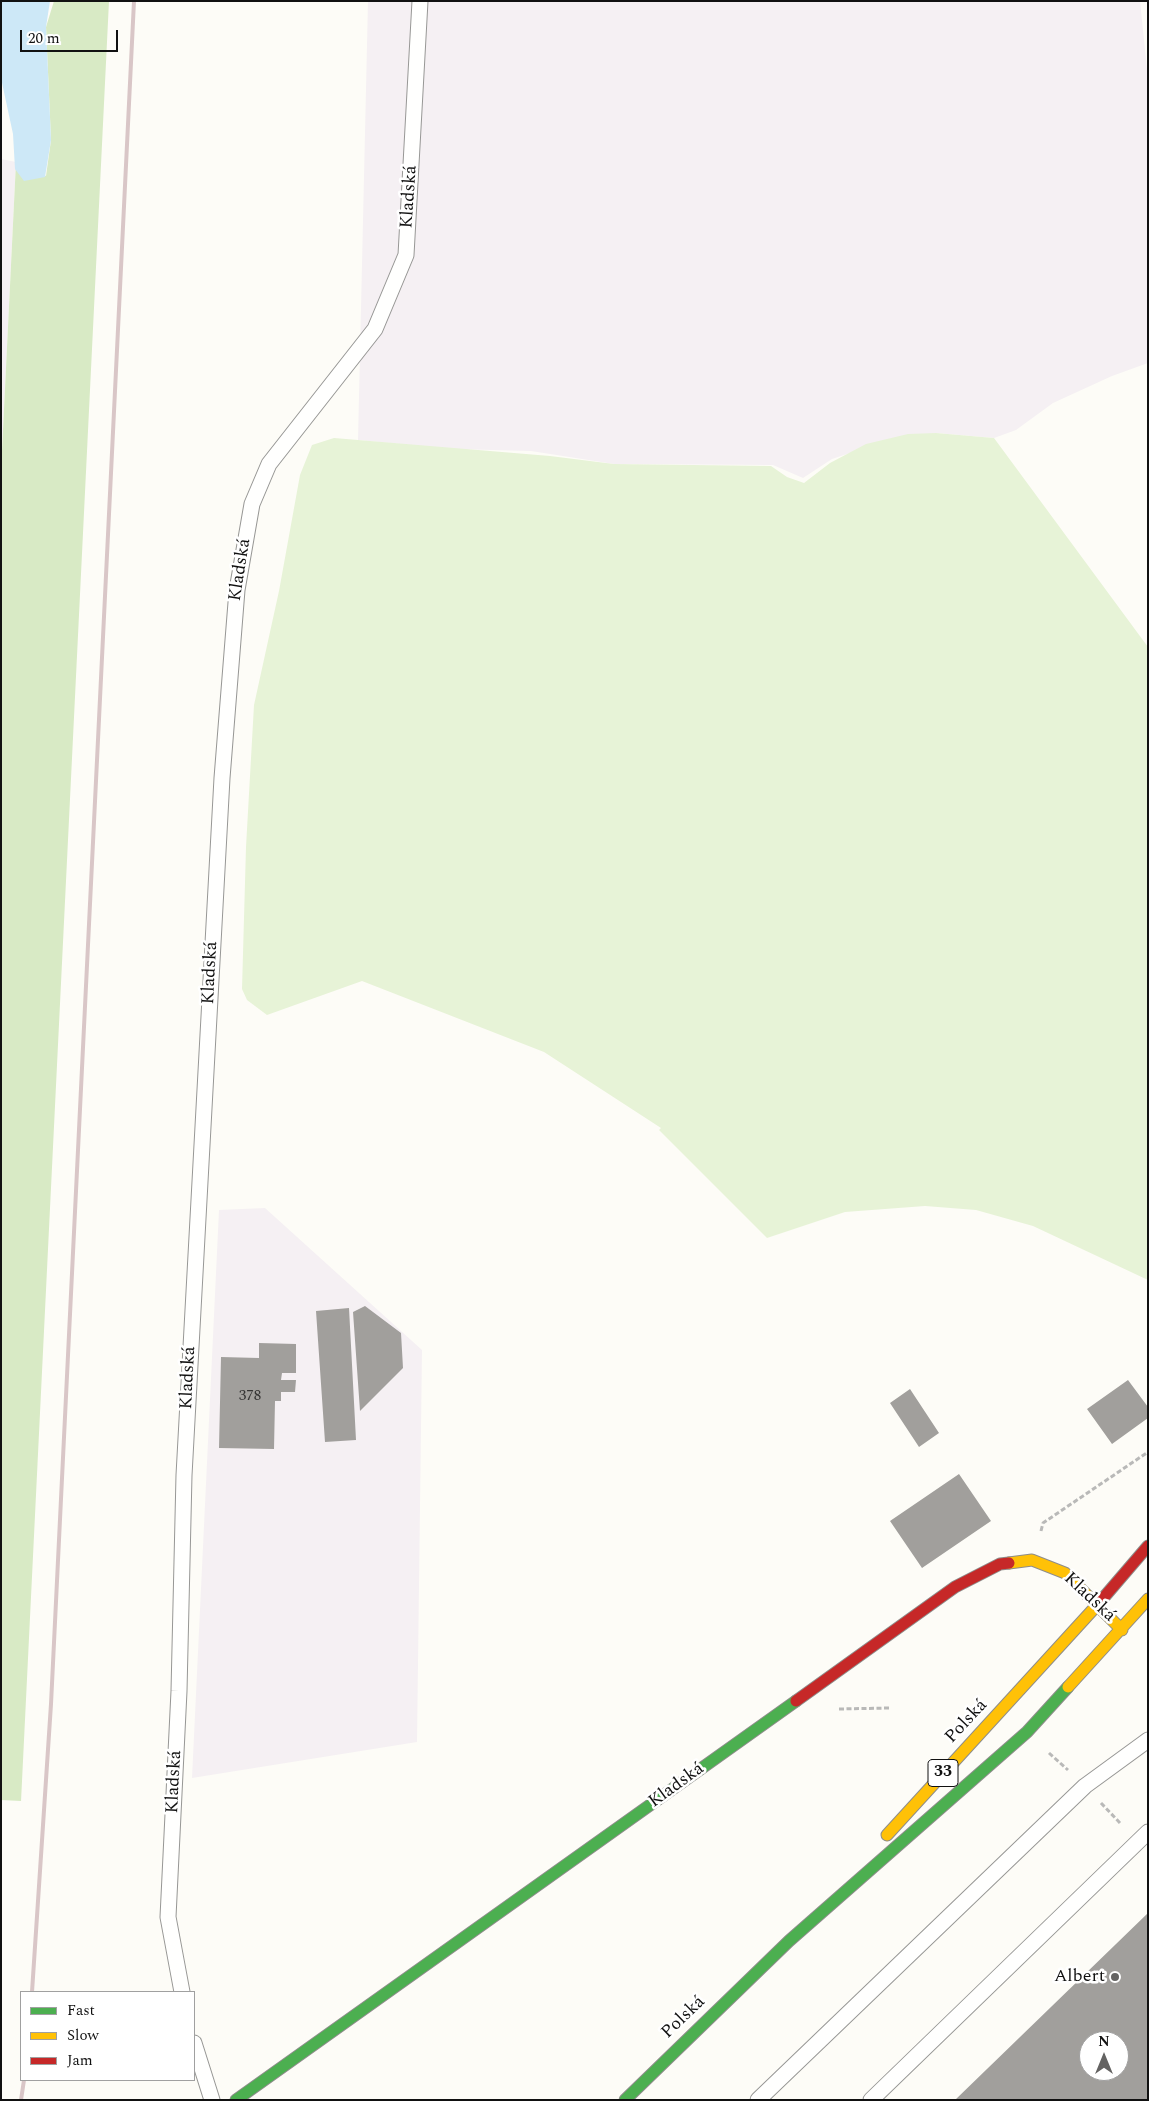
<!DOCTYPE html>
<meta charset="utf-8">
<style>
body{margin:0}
#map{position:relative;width:1149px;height:2101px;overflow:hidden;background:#fdfcf7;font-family:Spectral,serif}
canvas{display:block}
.frame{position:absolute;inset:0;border:2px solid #111;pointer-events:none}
.legend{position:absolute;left:20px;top:1991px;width:175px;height:90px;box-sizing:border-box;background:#fff;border:1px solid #a0a0a0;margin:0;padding:6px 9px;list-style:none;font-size:15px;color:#111}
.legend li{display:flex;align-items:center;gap:10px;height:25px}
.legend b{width:25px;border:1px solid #a0a0a0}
.north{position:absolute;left:1079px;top:2031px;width:50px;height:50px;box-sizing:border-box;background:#fff;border:1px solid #a0a0a0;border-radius:50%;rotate:0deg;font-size:14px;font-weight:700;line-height:20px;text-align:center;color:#111}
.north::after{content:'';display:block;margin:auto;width:18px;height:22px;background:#646362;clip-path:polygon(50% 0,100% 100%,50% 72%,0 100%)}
.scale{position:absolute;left:20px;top:30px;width:98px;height:22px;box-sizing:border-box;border:2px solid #111;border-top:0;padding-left:6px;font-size:15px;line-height:18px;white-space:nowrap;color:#111;-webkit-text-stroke:4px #fff;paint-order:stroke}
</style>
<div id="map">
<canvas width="1149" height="2101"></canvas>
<div class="frame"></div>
<ul class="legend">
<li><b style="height:6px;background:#4caf50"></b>Fast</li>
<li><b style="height:6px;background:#ffc107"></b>Slow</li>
<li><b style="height:6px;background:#c62828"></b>Jam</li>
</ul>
<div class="north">N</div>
<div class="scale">20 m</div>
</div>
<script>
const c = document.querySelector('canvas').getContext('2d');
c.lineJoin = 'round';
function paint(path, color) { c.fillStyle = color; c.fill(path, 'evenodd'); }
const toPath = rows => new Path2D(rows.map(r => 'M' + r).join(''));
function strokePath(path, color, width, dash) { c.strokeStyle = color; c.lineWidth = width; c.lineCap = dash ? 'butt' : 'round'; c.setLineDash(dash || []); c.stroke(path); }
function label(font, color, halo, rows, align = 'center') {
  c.font = font + ' Spectral,serif'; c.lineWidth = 5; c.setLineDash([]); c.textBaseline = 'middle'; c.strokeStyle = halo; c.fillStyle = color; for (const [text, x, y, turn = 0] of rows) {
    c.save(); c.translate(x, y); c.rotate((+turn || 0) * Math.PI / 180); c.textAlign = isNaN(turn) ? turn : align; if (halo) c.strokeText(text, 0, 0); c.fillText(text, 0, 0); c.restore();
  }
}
paint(toPath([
 [368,1,1140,1,1148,79,1148,363,1112,376,1053,403,1016,430,994,438,936,433,847,454,832,459,803,478,773,465,614,464,531,451,454,449,358,440],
 [1,159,16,162,1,471],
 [265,1208,422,1350,417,1742,192,1778,219,1210]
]), '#f5f0f3');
paint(toPath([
 [936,433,994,438,1148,647,1148,1280,1033,1226,976,1210,925,1206,845,1212,767,1238,659,1130,661,1128,544,1052,362,981,267,1015,247,1000,242,989,246,847,254,705,279,591,300,475,312,445,334,438,550,456,614,464,771,466,787,477,804,483,830,463,866,444,908,434]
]), '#e7f3d7');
paint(toPath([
 [54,1,109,1,21,1801,1,1800,1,471,16,162,46,176,51,140,46,27]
]), '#d8eac5');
paint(toPath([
 [1,1,50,1,46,27,51,140,45,177,24,181,15,169,13,134,1,78]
]), '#cde8f7');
paint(toPath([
 [365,1306,401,1333,403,1368,360,1411,353,1312],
 [349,1308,356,1440,325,1442,316,1311],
 [259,1343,296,1344,296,1373,282,1373,281,1380,296,1380,295,1392,281,1392,281,1401,275,1401,274,1449,219,1448,221,1357,259,1358],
 [1128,1380,1148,1407,1148,1418,1112,1444,1087,1409],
 [910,1389,939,1433,919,1447,890,1403],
 [959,1474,991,1521,922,1568,890,1521],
 [1148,1913,1148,2100,955,2100],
 [1089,2041,1119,2041,1119,2071,1089,2071]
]), '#a19f9c');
const lane = toPath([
 [182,1992,168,1917,179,1691,184,1475,222,778,237,590,252,504,269,464,375,329,406,255,420,1],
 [194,2043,212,2100],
 [758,2100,1085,1786,1148,1740],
 [871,2100,1148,1832]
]);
const fast = toPath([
 [236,2100,796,1701],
 [625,2100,789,1941,1027,1732,1068,1687]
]);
const slow = toPath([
 [1009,1563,1032,1560,1065,1573,1122,1630],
 [1068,1687,1148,1599],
 [887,1835,1099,1603]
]);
const jam = toPath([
 [1099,1603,1148,1546],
 [796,1701,955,1587,1000,1564,1009,1563]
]);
strokePath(lane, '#979795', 17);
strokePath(fast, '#8e8d8b', 13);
strokePath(slow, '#8e8d8b', 13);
strokePath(jam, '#8e8d8b', 13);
strokePath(toPath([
 [1041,1531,1043,1523,1148,1452],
 [839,1709,889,1708],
 [1049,1753,1068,1770],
 [1101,1803,1121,1824]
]), '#b9b9b8', 3, [5, 2.5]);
strokePath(lane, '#fffffe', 15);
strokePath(fast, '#4caf50', 11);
strokePath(slow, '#ffc107', 11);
strokePath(jam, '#c62828', 11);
strokePath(toPath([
 [32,1992,51,1704,134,1],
 [21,2100,24,2080]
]), '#d9c6c7', 4);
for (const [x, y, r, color] of [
 [1115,1977,5,"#646362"]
]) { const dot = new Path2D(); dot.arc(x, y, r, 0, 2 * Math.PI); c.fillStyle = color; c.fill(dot); strokePath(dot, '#fff', 2); }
label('15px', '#353434', null, [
 ["378",250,1397]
]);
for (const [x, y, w] of [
 [943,1773,30]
]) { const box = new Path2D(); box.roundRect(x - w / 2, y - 13.5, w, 27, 4); c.fillStyle = '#fff'; c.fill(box); strokePath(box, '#111', 1); }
label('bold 16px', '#111', null, [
 ["33",943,1773]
]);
label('18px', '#111', '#fff', [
 ["Kladská",410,197,-86],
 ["Kladská",241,570,-81],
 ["Kladská",211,973,-87],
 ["Kladská",189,1378,-87],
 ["Kladská",1089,1598,43],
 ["Polská",967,1722,-47],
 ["Kladská",175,1782,-87],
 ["Kladská",677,1786,-36],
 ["Polská",684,2018,-44]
]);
label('18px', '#111', '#fff', [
 ["Albert",1105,1977]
], 'right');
</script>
